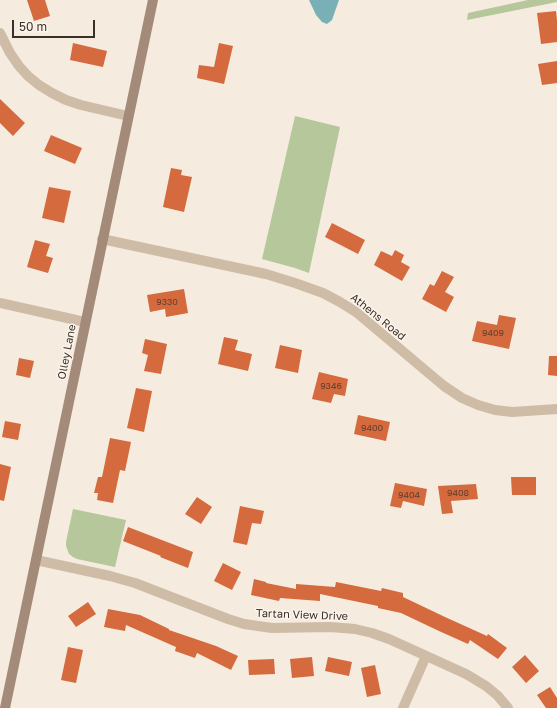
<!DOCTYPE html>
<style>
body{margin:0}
#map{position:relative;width:557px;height:708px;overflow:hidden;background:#f5ebde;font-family:"Golos Text",sans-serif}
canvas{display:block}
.scale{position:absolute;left:12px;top:20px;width:83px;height:18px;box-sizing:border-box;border:2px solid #3b2f29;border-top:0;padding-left:5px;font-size:12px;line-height:14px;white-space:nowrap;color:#3b2f29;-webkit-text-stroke:3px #fcf5eb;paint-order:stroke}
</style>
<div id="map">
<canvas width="557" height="708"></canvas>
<div class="scale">50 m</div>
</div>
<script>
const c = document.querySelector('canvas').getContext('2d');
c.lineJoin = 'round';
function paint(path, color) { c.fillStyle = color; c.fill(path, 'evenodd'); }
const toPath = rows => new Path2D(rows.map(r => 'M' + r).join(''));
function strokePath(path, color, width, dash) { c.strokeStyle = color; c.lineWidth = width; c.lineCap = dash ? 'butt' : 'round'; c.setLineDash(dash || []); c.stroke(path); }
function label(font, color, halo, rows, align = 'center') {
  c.font = font + ' "Golos Text",sans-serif'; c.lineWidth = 3; c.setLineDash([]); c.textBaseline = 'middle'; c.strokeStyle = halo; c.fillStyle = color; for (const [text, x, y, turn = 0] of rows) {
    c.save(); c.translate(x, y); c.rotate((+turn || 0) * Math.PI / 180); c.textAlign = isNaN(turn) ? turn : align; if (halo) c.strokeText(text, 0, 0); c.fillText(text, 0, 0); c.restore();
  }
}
paint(toPath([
 [528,0,557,0,557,2,467,20,468,13],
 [295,116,340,127,309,273,295,268,262,259],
 [73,509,126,520,115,567,77,559,73,557,69,554,66,546,66,542]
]), '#b6c79b');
paint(toPath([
 [309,0,339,0,332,20,327,24,322,22,316,15]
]), '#79b0b6');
paint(toPath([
 [27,0,45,0,50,16,34,21],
 [556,11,557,20,557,42,541,44,537,13],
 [73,43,107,51,103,67,70,60],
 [219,43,233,46,224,84,197,78,199,65,214,67],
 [557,61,557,83,542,85,538,64],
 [0,99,25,123,13,136,0,123],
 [51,135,82,148,75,164,44,151],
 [171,168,182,170,181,175,192,177,184,212,163,207],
 [49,187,71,191,64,223,42,218],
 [332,223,365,240,358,254,325,237],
 [35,240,50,244,46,256,53,258,48,273,27,267],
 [395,250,404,255,401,262,410,267,402,281,374,265,381,251,392,256],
 [442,271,454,277,445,292,454,297,446,312,422,299,430,284,434,286],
 [184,289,188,313,166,317,165,309,150,312,147,295],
 [499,315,516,318,509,349,472,341,477,321,497,325],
 [224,337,238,340,235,350,252,354,248,371,218,364],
 [145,339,167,344,161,374,144,371,148,355,142,353],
 [280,345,302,350,298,373,275,368],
 [549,356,557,356,557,376,548,375],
 [19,358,34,361,30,378,16,375],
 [319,372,348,379,345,396,334,394,331,403,312,399],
 [136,388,152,391,144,432,127,428],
 [358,415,390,422,386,441,354,434],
 [5,421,21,424,18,440,2,437],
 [110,438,131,442,125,471,120,470,113,503,97,500,98,493,94,493,98,477,102,477],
 [0,464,11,467,4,501,0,500],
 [511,477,536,477,536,495,512,495],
 [395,483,427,489,424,506,403,501,401,508,390,506],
 [476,484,478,499,451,501,453,513,442,514,438,486],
 [197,497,212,507,201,524,185,514],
 [240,506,264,511,261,524,252,523,247,545,233,542],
 [128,527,193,552,188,568,160,557,161,556,123,541],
 [223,563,241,572,232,590,214,581],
 [254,579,266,582,266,583,296,589,296,584,335,587,336,582,381,591,382,588,403,593,403,597,445,617,487,636,488,634,507,648,498,659,470,640,468,644,439,631,401,613,378,608,378,606,320,594,320,601,280,598,279,601,251,595],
 [88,602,96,614,76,627,68,616],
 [108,609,140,615,169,629,169,630,216,646,238,656,231,670,197,653,195,658,175,651,176,647,126,625,125,631,104,627],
 [68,647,83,650,76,683,61,680],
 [525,655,539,671,526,683,512,667],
 [312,657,314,676,292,678,290,659],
 [328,657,352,662,349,676,325,671],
 [274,659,275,674,249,675,248,660],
 [375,665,381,694,367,697,361,668],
 [550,687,557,698,557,708,546,708,537,695]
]), '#d46a3d');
strokePath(toPath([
 [0,33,10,53,19,66,28,76,39,85,52,93,66,100,81,105,128,116],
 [102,239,266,274,295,283,323,293,340,302,356,312,444,386,462,398,478,405,495,410,512,412,557,409],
 [0,303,85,322],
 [36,560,110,576,135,583,228,619,244,624,272,628,330,627,355,629,372,633,389,639,466,674,486,686,498,696,508,708],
 [403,708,426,656]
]), '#cfbca7', 10);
strokePath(toPath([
 [5,708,153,0]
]), '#a48a78', 10);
label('9px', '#613e2e', null, [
 ["9330",167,302],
 ["9409",493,333],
 ["9346",331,386],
 ["9400",372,428],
 ["9408",458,493],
 ["9404",409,495]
]);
label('11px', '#3b2f29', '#fcf5eb', [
 ["Athens Road",378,317,39],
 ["Olley Lane",67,352,-79],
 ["Tartan View Drive",302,615,2]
]);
</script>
